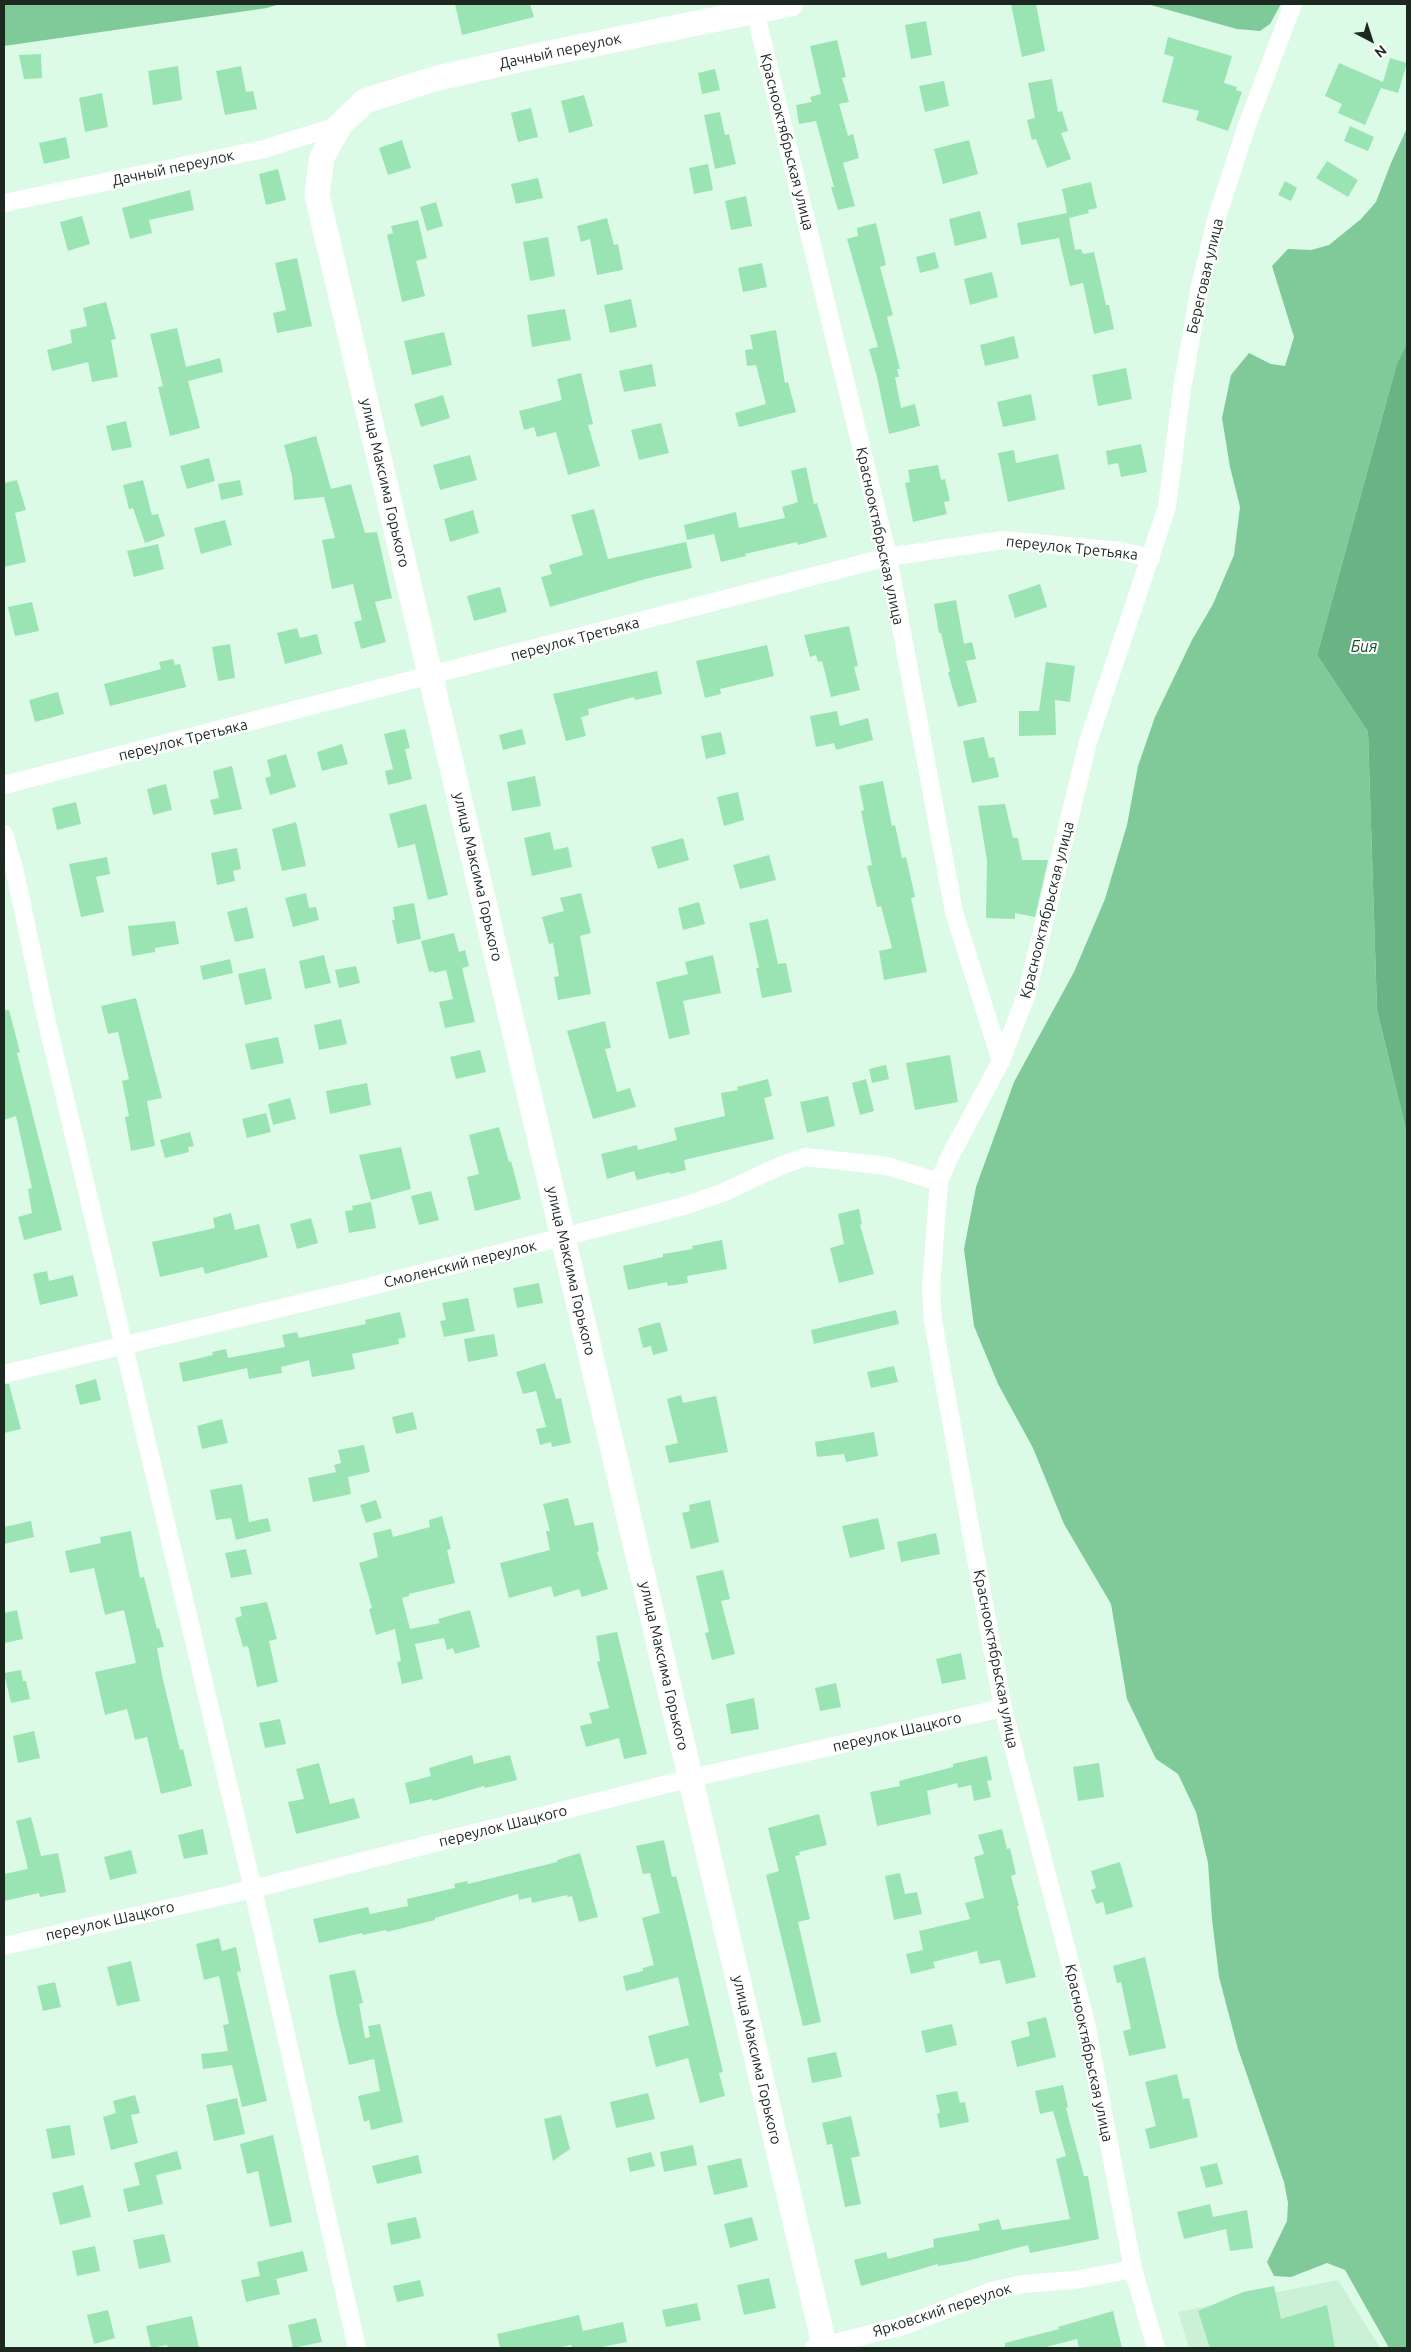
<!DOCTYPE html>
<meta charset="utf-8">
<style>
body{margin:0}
#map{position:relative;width:1411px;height:2352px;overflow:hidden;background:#dcfbe6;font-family:Ubuntu,sans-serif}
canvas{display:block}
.frame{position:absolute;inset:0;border:5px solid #1d2821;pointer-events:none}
.north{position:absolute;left:1346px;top:15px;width:50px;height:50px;-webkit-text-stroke:4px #fff;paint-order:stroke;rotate:140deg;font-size:14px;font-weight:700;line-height:20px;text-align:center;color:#1d2821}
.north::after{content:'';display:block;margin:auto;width:18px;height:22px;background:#1d2821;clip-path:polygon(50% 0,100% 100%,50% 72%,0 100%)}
</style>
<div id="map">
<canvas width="1411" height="2352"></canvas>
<div class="frame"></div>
<div class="north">N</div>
</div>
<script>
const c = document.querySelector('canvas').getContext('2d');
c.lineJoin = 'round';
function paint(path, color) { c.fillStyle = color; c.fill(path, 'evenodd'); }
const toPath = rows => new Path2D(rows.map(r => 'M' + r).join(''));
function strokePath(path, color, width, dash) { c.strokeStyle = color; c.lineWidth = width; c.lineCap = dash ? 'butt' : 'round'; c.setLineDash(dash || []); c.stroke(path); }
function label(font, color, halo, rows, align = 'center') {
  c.font = font + ' Ubuntu,sans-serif'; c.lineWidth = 4; c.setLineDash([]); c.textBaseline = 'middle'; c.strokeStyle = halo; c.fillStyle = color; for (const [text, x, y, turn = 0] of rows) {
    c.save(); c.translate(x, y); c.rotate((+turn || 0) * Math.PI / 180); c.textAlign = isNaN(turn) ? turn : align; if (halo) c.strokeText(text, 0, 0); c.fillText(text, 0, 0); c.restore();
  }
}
paint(toPath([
 [1338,2280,1380,2348,1189,2348,1178,2312]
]), '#caf0d6');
paint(toPath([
 [4,4,280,4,267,8,4,46],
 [1147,4,1281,4,1270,24,1260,31,1237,29],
 [1407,128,1407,343,1397,363,1317,655,1368,732,1377,1010,1407,1134,1407,2348,1389,2348,1345,2270,1327,2263,1291,2277,1274,2276,1267,2262,1287,2221,1288,2203,1284,2182,1238,2049,1219,1977,1212,1919,1208,1863,1196,1812,1178,1774,1156,1759,1127,1699,1111,1604,1064,1524,1033,1448,998,1384,974,1326,964,1249,976,1187,1014,1082,1074,972,1105,899,1127,825,1138,766,1155,717,1192,640,1213,604,1234,555,1240,507,1230,467,1222,418,1231,375,1249,353,1271,364,1285,366,1294,337,1272,266,1288,249,1311,250,1329,245,1361,219,1376,202,1391,163]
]), '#80c999');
paint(toPath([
 [1407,343,1407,1134,1377,1010,1368,732,1317,655,1397,363]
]), '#6ab384');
paint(toPath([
 [455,4,530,4,534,17,462,35],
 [1011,4,1036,4,1045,51,1022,57],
 [926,21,932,55,911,59,905,25],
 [1168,37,1232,56,1224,83,1237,87,1236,90,1242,92,1228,131,1196,120,1199,111,1162,102,1174,57,1164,54],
 [837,40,846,77,842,78,849,102,839,104,848,136,853,134,859,158,843,163,855,206,838,210,831,187,834,187,816,121,799,124,796,105,812,102,810,97,821,94,810,46],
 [41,54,42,78,24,79,19,55],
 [1390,58,1407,63,1398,93,1381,88,1365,125,1338,113,1342,104,1325,96,1339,63,1383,82],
 [178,66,182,100,153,105,148,71],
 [241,66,246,92,253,91,257,109,225,115,216,71],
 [715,69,720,90,702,94,698,73],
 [1052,79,1058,112,1062,111,1068,131,1061,133,1071,159,1047,168,1036,139,1032,140,1027,120,1035,118,1028,83],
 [944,81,949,106,925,112,919,86],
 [102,93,108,127,85,132,79,98],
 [584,95,593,126,569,133,561,101],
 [531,108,538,137,518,142,511,113],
 [720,112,725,135,729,134,736,164,715,169,704,115],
 [1350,126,1374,137,1368,151,1344,141],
 [66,137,70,158,44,164,39,143],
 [402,140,411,168,388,175,379,148],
 [969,140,978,174,943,184,934,149],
 [1327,161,1358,180,1348,197,1316,178],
 [708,164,713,190,694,194,689,168],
 [278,169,286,200,266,205,259,174],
 [538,178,543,198,516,204,511,184],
 [1285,181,1297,188,1291,201,1278,195],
 [1091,182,1097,208,1088,210,1089,213,1069,218,1075,250,1081,249,1083,254,1094,252,1106,305,1109,305,1114,329,1094,334,1083,283,1070,286,1059,238,1021,245,1017,223,1067,213,1062,189],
 [190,190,194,210,149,220,152,233,130,239,122,208],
 [746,196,752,226,731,230,725,201],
 [436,202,443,226,427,231,420,207],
 [980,211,987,238,955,246,949,219],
 [82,216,90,244,68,251,60,222],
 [607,218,614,245,618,244,623,270,597,275,590,239,581,242,577,226],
 [418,220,427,258,416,261,425,296,402,302,387,235,393,233,391,226],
 [876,223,886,265,880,267,893,315,887,317,900,369,897,369,899,377,895,377,901,408,915,404,920,426,889,434,877,377,869,349,878,347,847,239,858,236,857,228],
 [548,237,555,276,530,281,523,242],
 [935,252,939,268,920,273,916,257],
 [297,258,312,326,277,333,273,313,286,310,275,263],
 [762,263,767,287,743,292,738,268],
 [992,272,998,297,970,305,964,279],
 [631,299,637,327,610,333,604,305],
 [106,302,116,339,111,340,118,377,92,382,88,362,52,371,47,350,72,343,70,330,87,326,83,308],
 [565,309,571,340,532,347,527,315],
 [177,328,186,367,220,358,223,372,188,381,200,428,170,436,158,387,163,386,150,334],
 [776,330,785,383,788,382,796,412,739,427,735,413,766,404,756,365,747,366,745,350,753,349,750,335],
 [444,332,452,365,412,375,404,341],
 [1014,336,1019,358,985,366,980,345],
 [652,364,656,386,624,392,619,371],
 [1126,368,1132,399,1098,406,1092,375],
 [581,373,593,424,588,425,600,466,568,475,556,432,537,437,534,427,524,430,519,411,562,400,557,379],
 [1031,394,1036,420,1003,427,997,402],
 [443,395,450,418,421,427,414,404],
 [126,421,132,447,112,451,106,426],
 [661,423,669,453,639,460,631,430],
 [316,436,331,489,351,484,365,533,377,532,392,598,375,602,386,642,361,649,354,622,362,620,353,584,332,589,322,540,335,538,324,497,294,500,292,476,284,445],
 [1141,444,1147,472,1121,477,1118,463,1108,465,1106,451],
 [1014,450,1016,463,1058,454,1065,489,1008,502,998,453],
 [470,455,477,480,440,490,433,465],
 [209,458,215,481,187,489,180,466],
 [938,465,941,480,945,479,950,501,944,502,947,514,913,522,905,483,910,482,908,470],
 [806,467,814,504,817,503,827,537,798,545,797,542,745,554,746,556,721,562,714,534,687,540,684,525,736,512,739,528,785,518,782,507,798,502,791,471],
 [17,480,26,510,15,513,26,562,4,567,4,483],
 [143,480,152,515,158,514,165,536,145,543,133,508,129,509,123,485],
 [240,480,243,495,221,500,218,484],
 [594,509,608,559,686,542,692,568,649,578,550,607,541,577,552,574,549,565,583,555,571,515],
 [473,510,479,533,450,542,444,519],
 [225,520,232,545,201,554,194,528],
 [158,544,164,569,134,577,127,551],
 [1040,584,1047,607,1015,618,1008,595],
 [500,587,507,612,474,621,467,596],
 [956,600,964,644,972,642,976,659,966,661,977,702,958,707,948,672,950,672,941,633,939,633,934,604],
 [32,602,39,631,15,636,8,607],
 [849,626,858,666,854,667,860,690,831,697,822,661,818,662,816,655,810,657,804,635],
 [297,628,300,638,317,634,322,654,285,664,277,633],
 [230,644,235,678,218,681,212,647],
 [767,645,774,676,720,689,721,694,705,698,696,661],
 [173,659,175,665,180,664,186,687,110,706,104,684,161,669,159,662],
 [1046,662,1075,666,1070,702,1055,700,1056,735,1019,736,1019,711,1039,711],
 [657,671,662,694,635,700,634,697,588,709,589,715,581,717,586,736,566,741,553,694],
 [58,692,64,714,35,722,29,700],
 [837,711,840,726,868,718,873,740,836,750,834,743,816,747,810,716],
 [405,729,410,748,405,749,412,779,388,785,385,771,393,769,384,734],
 [522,729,526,744,503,750,499,735],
 [721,732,726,754,706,759,701,736],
 [984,737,989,758,994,757,999,777,972,783,963,741],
 [342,744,348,764,322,771,317,752],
 [286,754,296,787,270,795,265,778,271,776,267,760],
 [232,766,242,809,214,815,210,800,219,798,213,771],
 [535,776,541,806,512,811,507,782],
 [883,781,892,826,895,825,902,858,906,857,915,897,911,898,927,972,884,980,879,951,892,948,881,906,877,907,867,866,872,865,861,811,864,810,859,786],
 [166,784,172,810,153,815,147,789],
 [738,792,744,820,724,826,717,797],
 [76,802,81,824,57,830,52,808],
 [426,804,448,895,428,900,415,844,398,848,389,814],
 [1005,804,1013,838,1018,838,1022,860,1048,860,1035,917,1015,913,1015,919,986,918,987,860,978,806],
 [296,822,306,866,282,871,272,829],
 [550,832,554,850,568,847,572,867,532,876,524,838],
 [683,838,689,860,658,869,651,847],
 [237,848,241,869,233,871,235,881,217,885,211,853],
 [769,855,776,880,740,889,733,865],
 [107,857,110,874,96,877,104,912,81,917,69,864],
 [306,893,309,908,316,907,319,920,293,927,285,898],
 [581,893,591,933,580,936,591,994,558,1000,554,977,559,976,553,943,549,944,542,917,564,911,560,898],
 [699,902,705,924,683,930,678,908],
 [414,903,421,939,397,944,392,920,395,920,393,907],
 [247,907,254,938,235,942,227,912],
 [768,919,778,964,786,963,792,992,762,998,756,968,759,968,749,923],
 [175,921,179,944,155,948,155,952,132,956,128,926],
 [454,933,459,952,465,950,469,966,462,968,475,1022,445,1028,439,1002,453,999,446,970,434,973,434,971,429,972,421,941],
 [324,955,331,983,305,989,299,961],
 [713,955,721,993,683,1001,690,1034,669,1039,656,982,688,974,685,962],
 [230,959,233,973,203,980,200,966],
 [356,966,360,983,339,988,335,970],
 [265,968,272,999,245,1005,238,974],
 [136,998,162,1098,147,1101,155,1146,131,1151,125,1117,129,1116,122,1081,129,1079,118,1032,108,1034,101,1006],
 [4,1010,9,1010,20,1052,17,1053,62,1230,24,1240,18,1217,32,1213,28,1189,32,1188,16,1116,4,1120],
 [341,1019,347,1044,319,1050,314,1025],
 [605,1021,611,1048,605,1049,617,1092,630,1088,636,1107,593,1119,567,1031],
 [278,1037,284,1063,251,1070,245,1044],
 [480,1050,486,1072,456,1079,450,1057],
 [950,1055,958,1102,915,1110,906,1063],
 [886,1065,889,1079,872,1083,869,1069],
 [768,1079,772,1096,764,1098,774,1139,684,1160,686,1170,670,1174,670,1172,637,1180,634,1171,607,1179,601,1154,637,1145,638,1150,677,1140,674,1128,725,1116,721,1093,738,1090,737,1087],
 [866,1079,874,1111,860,1115,852,1083],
 [367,1083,371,1105,330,1114,326,1091],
 [828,1096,835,1126,807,1133,800,1102],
 [290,1098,296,1119,273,1125,268,1104],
 [266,1113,271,1132,247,1138,242,1119],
 [499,1127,509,1162,511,1161,521,1199,475,1211,467,1177,479,1174,469,1135],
 [190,1132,194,1146,188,1147,189,1152,165,1158,160,1140],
 [401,1147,411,1189,371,1200,359,1155],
 [431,1191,439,1220,419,1225,411,1196],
 [371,1202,376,1228,349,1233,345,1211,353,1210,352,1206],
 [859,1209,862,1224,860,1225,874,1274,839,1283,830,1248,844,1244,838,1214],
 [231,1213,235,1230,259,1224,268,1257,205,1274,203,1267,160,1277,152,1242,215,1228,213,1218],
 [311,1218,318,1243,297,1249,290,1224],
 [722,1240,727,1269,687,1276,688,1283,668,1286,667,1282,628,1290,623,1266,663,1257,663,1254,693,1249,692,1246],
 [47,1271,49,1281,73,1275,78,1296,40,1305,33,1274],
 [539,1283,543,1303,517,1308,513,1288],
 [468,1298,475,1331,444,1337,440,1321,446,1320,442,1303],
 [896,1310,899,1324,814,1344,811,1330],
 [400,1312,406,1337,398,1339,399,1344,352,1354,355,1369,312,1377,309,1360,281,1367,282,1373,249,1379,247,1368,183,1382,179,1363,213,1355,212,1352,226,1349,228,1358,285,1347,282,1335,297,1332,299,1338,366,1324,365,1320],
 [660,1322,668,1351,653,1355,651,1346,643,1348,638,1328],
 [494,1334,498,1356,468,1362,464,1339],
 [545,1363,556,1399,561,1398,571,1443,552,1447,551,1442,540,1445,536,1429,546,1427,536,1391,523,1394,516,1372],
 [894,1366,898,1382,871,1388,867,1372],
 [96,1379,101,1400,80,1405,75,1385],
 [4,1384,9,1384,21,1429,4,1433],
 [681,1395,683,1403,716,1396,728,1452,669,1463,665,1446,678,1443,667,1399],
 [413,1412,417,1429,396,1434,392,1417],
 [222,1419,228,1443,202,1449,197,1426],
 [874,1432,878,1456,846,1462,844,1454,817,1457,815,1442],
 [364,1445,370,1472,348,1477,351,1494,313,1502,308,1478,336,1472,334,1465,341,1463,338,1450],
 [242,1484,249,1522,268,1518,271,1531,236,1540,231,1518,216,1520,210,1490],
 [568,1498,575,1526,593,1522,599,1551,597,1552,608,1589,582,1597,579,1589,554,1597,551,1586,509,1598,500,1563,550,1550,546,1531,550,1531,543,1504],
 [376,1500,382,1518,366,1523,360,1505],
 [710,1500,719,1542,691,1549,682,1513,690,1511,689,1505],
 [442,1516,451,1549,447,1550,455,1583,409,1594,409,1596,402,1598,410,1629,440,1623,438,1619,470,1610,480,1647,455,1654,453,1648,447,1650,444,1638,415,1644,423,1679,402,1684,397,1662,401,1661,395,1629,376,1635,369,1609,372,1608,359,1563,378,1557,373,1533,391,1529,393,1537,430,1527,429,1520],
 [878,1518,885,1549,850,1558,842,1526],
 [31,1521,34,1537,4,1544,4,1527],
 [131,1531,140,1578,144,1577,157,1629,159,1628,164,1647,157,1648,163,1680,180,1750,183,1749,192,1786,161,1794,147,1737,135,1740,127,1709,105,1715,98,1685,95,1672,136,1663,124,1610,105,1615,94,1568,70,1573,65,1551,101,1543,100,1537],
 [936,1533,940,1554,901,1562,897,1542],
 [246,1549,252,1574,231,1578,225,1553],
 [723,1570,730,1599,721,1601,735,1654,712,1660,705,1633,709,1632,696,1576],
 [267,1602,277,1639,269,1641,278,1682,257,1687,248,1646,243,1647,235,1618,242,1616,240,1607],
 [17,1610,23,1639,4,1643,4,1613],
 [617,1632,647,1754,624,1759,619,1738,586,1747,580,1726,592,1723,589,1713,609,1708,597,1662,600,1661,596,1636],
 [961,1653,966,1679,942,1684,936,1659],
 [21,1670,23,1681,26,1681,30,1699,11,1703,4,1673],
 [836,1683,841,1707,820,1711,815,1688],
 [754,1698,759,1729,731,1734,726,1704],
 [280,1719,286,1744,265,1748,259,1723],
 [34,1731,40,1758,18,1763,13,1736],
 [472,1755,474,1764,510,1755,517,1780,485,1788,484,1786,433,1801,432,1799,410,1804,405,1783,431,1776,429,1768],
 [987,1756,992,1780,987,1781,991,1797,974,1801,971,1785,958,1788,957,1783,927,1791,931,1814,877,1826,870,1792,900,1786,899,1781,953,1767,953,1764],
 [319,1763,330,1804,354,1798,360,1818,296,1834,288,1802,304,1799,296,1769],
 [1099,1763,1104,1797,1078,1801,1073,1767],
 [819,1814,827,1845,799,1852,800,1855,795,1856,810,1919,798,1922,821,2022,803,2026,766,1875,779,1871,768,1828],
 [31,1817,41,1856,58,1853,66,1892,40,1897,39,1893,4,1901,4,1874,28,1869,16,1821],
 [203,1829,208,1854,184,1859,178,1835],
 [1002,1829,1007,1849,1010,1848,1016,1874,1011,1876,1019,1906,1017,1906,1036,1977,1006,1984,1000,1960,980,1964,977,1951,933,1962,935,1968,911,1974,906,1954,923,1950,919,1931,970,1919,965,1903,984,1898,974,1857,984,1854,978,1835],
 [664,1840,672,1877,676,1876,684,1907,723,2072,719,2073,725,2096,700,2103,688,2058,656,2067,648,2036,689,2025,678,1977,626,1991,623,1976,643,1971,643,1968,654,1965,642,1918,660,1913,650,1873,643,1874,636,1846],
 [131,1850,137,1873,110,1880,104,1857],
 [580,1853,598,1917,579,1922,572,1896,568,1897,567,1895,532,1903,531,1897,519,1900,518,1894,435,1918,435,1920,387,1932,386,1930,363,1935,362,1933,319,1943,313,1919,368,1907,370,1914,408,1906,407,1899,455,1888,454,1884,467,1881,468,1884,557,1862,557,1860],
 [1120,1862,1133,1907,1106,1915,1103,1902,1096,1904,1091,1890,1096,1888,1091,1871],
 [900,1873,905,1894,917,1892,922,1914,894,1920,885,1876],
 [219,1938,222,1951,236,1947,241,1971,237,1972,267,2101,242,2107,232,2065,203,2069,201,2054,228,2051,223,2025,229,2024,219,1976,204,1980,196,1944],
 [1145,1957,1166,2048,1129,2056,1123,2031,1131,2029,1121,1982,1117,1983,1113,1966],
 [131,1961,140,2001,117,2006,107,1967],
 [355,1970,363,2003,359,2004,365,2038,370,2037,368,2026,380,2024,403,2122,371,2130,369,2120,364,2122,358,2096,380,2091,374,2059,349,2065,337,2017,329,1975],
 [55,1982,61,2007,43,2011,37,1986],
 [1046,2017,1056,2057,1017,2067,1011,2041,1030,2036,1027,2022],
 [952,2024,957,2045,926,2053,921,2031],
 [836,2052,842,2077,812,2083,807,2058],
 [1177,2074,1183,2099,1189,2098,1198,2137,1150,2149,1145,2129,1156,2126,1145,2082],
 [1063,2085,1068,2107,1066,2108,1084,2176,1088,2176,1099,2239,1030,2253,1028,2245,967,2261,938,2266,938,2264,861,2286,854,2260,886,2252,888,2259,934,2247,933,2239,980,2230,978,2224,999,2219,1002,2230,1070,2219,1056,2159,1066,2156,1053,2111,1040,2114,1035,2091],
 [957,2091,960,2103,965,2102,969,2122,940,2128,937,2114,940,2113,936,2095],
 [648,2093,655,2119,616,2128,610,2102],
 [135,2095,140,2113,131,2115,138,2143,111,2150,103,2117,116,2113,113,2101],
 [237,2098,245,2134,214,2141,206,2105],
 [561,2115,570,2149,553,2161,544,2119],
 [851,2116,860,2156,851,2158,861,2204,845,2207,832,2144,827,2145,822,2123],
 [70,2125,75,2155,52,2159,46,2129],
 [273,2135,292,2222,270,2227,258,2171,247,2174,240,2144],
 [693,2145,697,2165,664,2172,660,2152],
 [177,2151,182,2169,156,2175,163,2204,128,2212,123,2189,140,2185,134,2163],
 [651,2152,655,2166,630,2172,627,2158],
 [418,2155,422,2173,377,2184,372,2166],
 [741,2158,748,2187,714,2195,707,2166],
 [1217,2163,1223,2184,1206,2188,1200,2167],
 [83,2185,91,2217,60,2225,52,2193],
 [1210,2204,1213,2217,1247,2210,1253,2248,1230,2251,1226,2229,1184,2239,1177,2212],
 [416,2217,421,2238,391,2245,387,2223],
 [752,2217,758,2240,730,2248,724,2224],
 [164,2234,171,2262,139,2269,133,2240],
 [95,2246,100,2271,77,2276,72,2251],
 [303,2251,308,2271,276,2279,280,2294,246,2302,241,2280,260,2276,257,2262],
 [769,2278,776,2308,744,2315,737,2285],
 [420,2280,424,2296,397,2302,393,2286],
 [1274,2286,1281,2319,1327,2305,1335,2348,1210,2348,1198,2311,1243,2292],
 [697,2303,701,2320,666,2327,662,2310],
 [108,2310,115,2338,94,2344,87,2315],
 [1113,2311,1122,2348,1079,2348,1077,2339,1042,2348,1005,2348,1005,2343,1059,2329,1058,2327],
 [579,2315,583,2331,623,2322,627,2342,597,2348,572,2348,571,2345,556,2348,500,2348,497,2334],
 [192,2316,199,2348,168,2348,167,2345,151,2348,146,2326],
 [316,2318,322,2342,293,2348,288,2325]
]), '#9ae4b3');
strokePath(toPath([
 [755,11,888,557,954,912,1001,1061],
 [4,203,264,149,340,125],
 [4,785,888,557,1003,540,1121,551,1151,558],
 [4,834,15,872,46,1018,253,1889,357,2348],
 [4,1374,352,1291,684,1206,722,1193,780,1166,805,1157,887,1166,939,1182],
 [4,1946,253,1889,691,1778,1003,1708],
 [814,2348,903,2326,992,2291,1023,2284,1075,2280,1133,2269],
 [1156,2348,1133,2269,1086,2023,1003,1708,933,1321,931,1288,939,1182,948,1160,1001,1061,1027,993,1088,742,1167,507,1182,389,1200,286,1217,217,1246,128,1293,4]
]), '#fff', 18);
strokePath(toPath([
 [791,4,540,55,434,79,365,101,340,125,322,157,317,195,825,2348]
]), '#fff', 25);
label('15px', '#1d2821', '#fff', [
 ["Дачный переулок",560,51,-12],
 ["Краснооктябрьская улица",787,142,76],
 ["Дачный переулок",173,168,-12],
 ["Береговая улица",1205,276,-77],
 ["улица Максима Горького",385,483,77],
 ["Краснооктябрьская улица",880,536,78],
 ["переулок Третьяка",1072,548,6],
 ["переулок Третьяка",575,639,-15],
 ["переулок Третьяка",183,740,-14],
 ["улица Максима Горького",478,877,77],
 ["Краснооктябрьская улица",1047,910,-76],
 ["Смоленский переулок",460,1264,-14],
 ["улица Максима Горького",571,1271,77],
 ["Краснооктябрьская улица",996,1659,79],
 ["улица Максима Горького",664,1666,77],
 ["переулок Шацкого",897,1732,-13],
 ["переулок Шацкого",503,1826,-14],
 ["переулок Шацкого",110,1921,-13],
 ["Краснооктябрьская улица",1089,2053,78],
 ["улица Максима Горького",757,2060,77],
 ["Ярковский переулок",942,2310,-18]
]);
label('italic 16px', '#1a5132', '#fff', [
 ["Бия",1364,647]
]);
</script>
